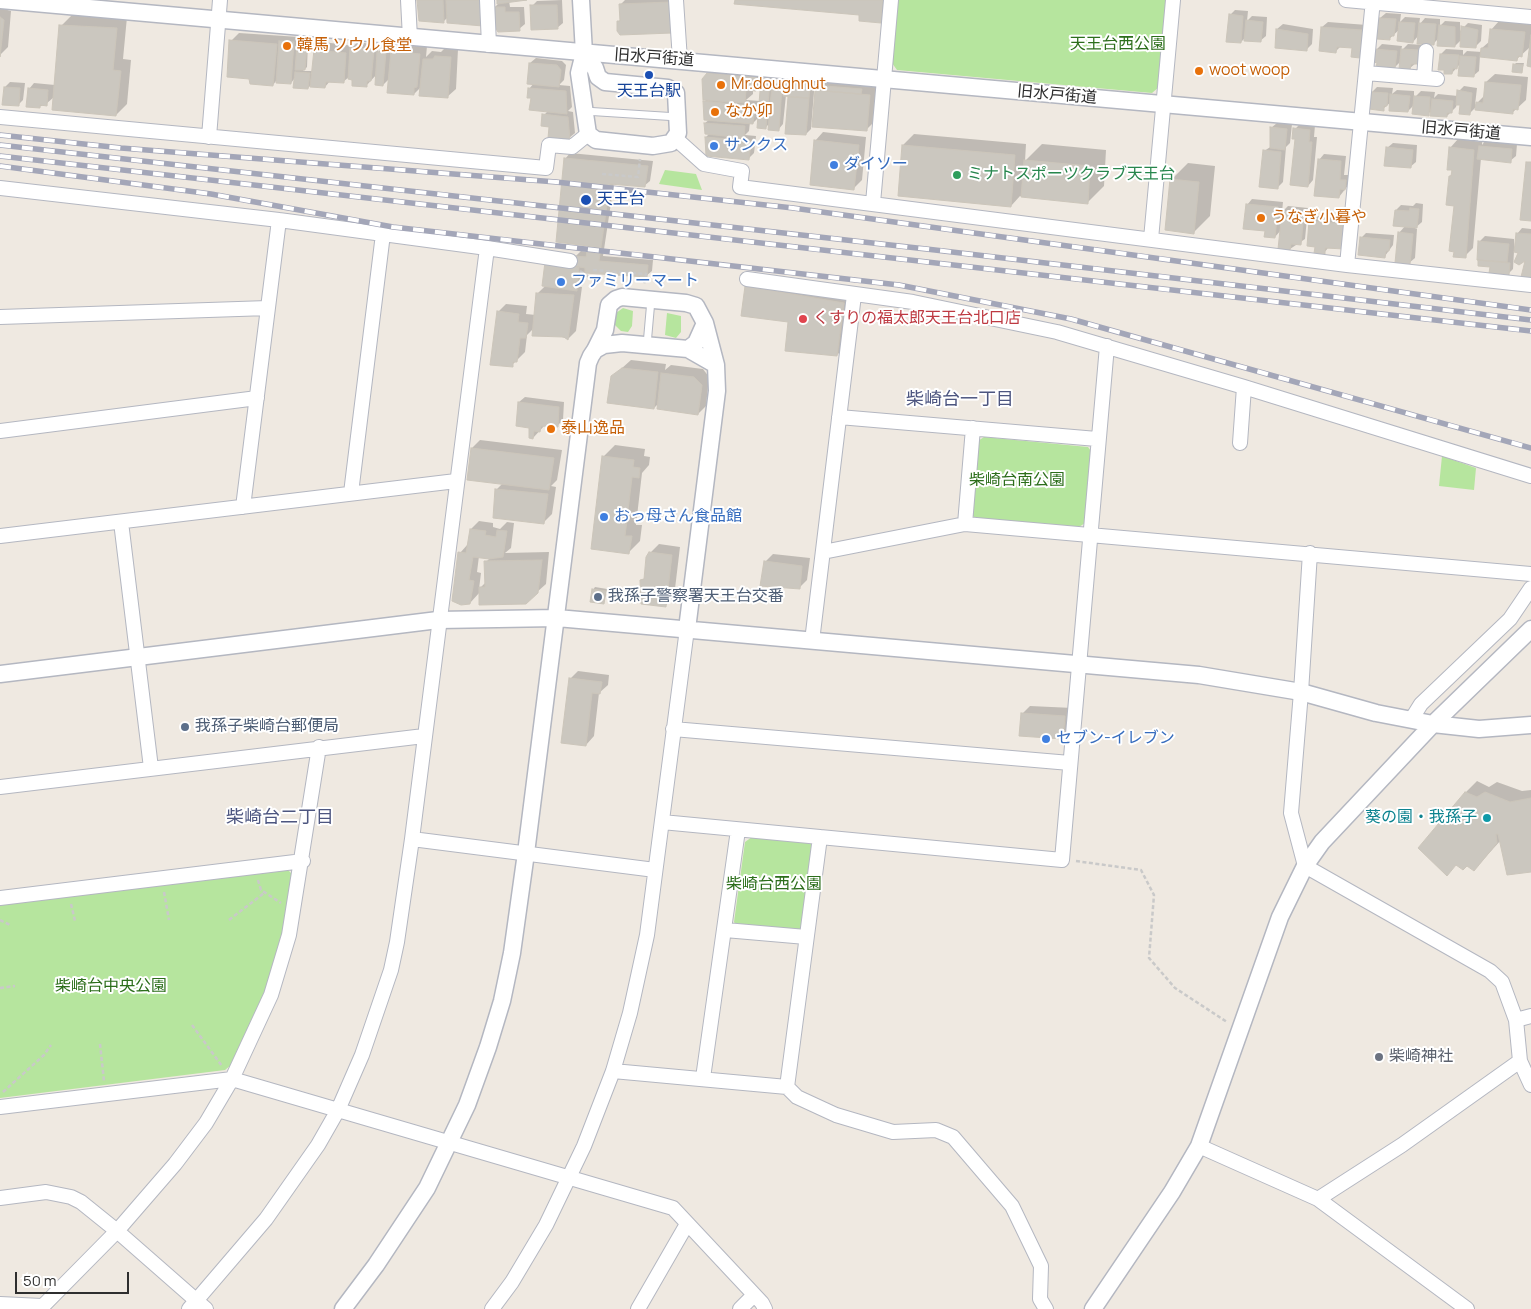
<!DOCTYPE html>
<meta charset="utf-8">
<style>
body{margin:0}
#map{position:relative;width:1531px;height:1309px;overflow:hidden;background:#efe9e1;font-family:Manrope,sans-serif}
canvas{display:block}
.scale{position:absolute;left:15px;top:1272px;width:114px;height:22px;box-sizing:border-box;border:2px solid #2e2e2e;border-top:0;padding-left:6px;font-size:15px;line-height:18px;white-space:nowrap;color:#2e2e2e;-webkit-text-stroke:4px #fff;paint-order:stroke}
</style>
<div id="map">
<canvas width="1531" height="1309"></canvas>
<div class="scale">50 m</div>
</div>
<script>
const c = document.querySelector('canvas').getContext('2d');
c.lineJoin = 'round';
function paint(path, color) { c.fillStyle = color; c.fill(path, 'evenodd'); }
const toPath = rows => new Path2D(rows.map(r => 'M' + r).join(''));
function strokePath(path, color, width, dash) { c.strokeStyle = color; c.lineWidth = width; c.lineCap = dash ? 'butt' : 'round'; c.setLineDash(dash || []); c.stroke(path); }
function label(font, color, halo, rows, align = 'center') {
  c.font = font + ' Manrope,"Noto Sans JP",sans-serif'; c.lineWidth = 4; c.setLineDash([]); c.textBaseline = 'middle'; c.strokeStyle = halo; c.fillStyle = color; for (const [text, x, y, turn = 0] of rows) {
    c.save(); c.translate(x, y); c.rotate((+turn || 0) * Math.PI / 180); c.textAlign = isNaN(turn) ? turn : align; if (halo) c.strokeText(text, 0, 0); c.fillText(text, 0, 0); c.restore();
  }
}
paint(toPath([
 [898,0,1166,0,1159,87,1152,93,897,70,892,63],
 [665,170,696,174,702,190,659,184],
 [623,308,633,311,632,326,628,332,621,331,614,324,616,313],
 [667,313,681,316,681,332,676,338,665,335],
 [984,437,1088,447,1091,451,1085,523,1079,527,976,519,971,514,978,441],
 [1442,456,1476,468,1474,490,1439,486],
 [752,837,810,842,813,848,803,927,796,933,738,927,734,922,745,842],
 [288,870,293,875,282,933,265,990,242,1046,231,1065,225,1070,0,1098,0,904]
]), '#b6e59e');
paint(toPath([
 [419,0,489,0,448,17,443,22],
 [498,0,517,0,509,1,510,7,524,7,525,24,519,29,494,8,499,3],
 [562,0,563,23,557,28,532,6,537,1],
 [625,0,678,0,618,22,621,19,620,5],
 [736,0,898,0,897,5,880,21,861,14],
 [0,8,11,11,8,47,0,55],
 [1235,10,1248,11,1247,21,1252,16,1267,17,1266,36,1260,41,1245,38,1241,42,1230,15],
 [1386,13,1401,14,1400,22,1405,17,1420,18,1419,25,1425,18,1440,19,1440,26,1445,21,1460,22,1460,31,1468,23,1482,25,1481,41,1475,47,1462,39,1455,46,1439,38,1433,44,1419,35,1413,42,1399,30,1389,39,1380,18],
 [72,15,127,17,123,59,131,60,127,104,116,115,54,97,46,104,39,107,29,89,34,83,55,85,61,26],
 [1499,21,1531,24,1531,66,1529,48,1517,59,1480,56,1479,71,1473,76,1461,63,1452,73,1441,54,1446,49,1463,50,1463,55,1467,51,1482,52,1482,48,1490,41,1491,30],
 [1328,22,1367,25,1365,51,1359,56,1353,47,1341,46,1336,51,1322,27],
 [1283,24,1313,29,1312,44,1306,50,1277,29],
 [239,33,299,37,298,45,301,43,308,43,307,67,303,71,313,71,315,51,323,42,354,46,357,42,379,45,378,52,383,47,390,47,390,54,400,43,427,46,426,57,432,51,441,52,445,48,458,49,456,89,447,97,421,87,414,94,390,78,383,85,377,74,366,86,350,76,343,82,330,81,325,87,312,84,308,88,295,78,291,83,276,81,273,85,250,78,231,41],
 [1382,44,1402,46,1401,51,1408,44,1423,45,1422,58,1410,68,1402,60,1395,67,1376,50],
 [536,58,562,61,566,65,564,80,559,85,570,86,572,107,568,111,573,112,575,133,569,138,550,126,544,115,548,111,532,97,529,89,534,83,530,63],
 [1516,63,1524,63,1522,71,1514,65],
 [717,65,765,69,764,77,767,74,775,75,774,86,779,81,787,82,790,78,815,80,811,129,806,134,787,132,789,96,786,95,783,124,778,130,770,123,765,128,759,117,753,123,750,122,749,131,745,135,756,136,754,153,749,158,707,155,706,137,710,133,706,133,705,123,710,119,704,102,707,99,703,79],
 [762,83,760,101,746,100,753,94,753,90],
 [1495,74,1528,77,1526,100,1512,113,1477,106,1469,114,1462,104,1457,103,1456,107,1447,116,1432,110,1428,114,1415,104,1408,111,1391,102,1383,109,1372,92,1377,87,1393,88,1392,94,1397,90,1414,91,1414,98,1421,91,1435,92,1434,98,1438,94,1458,96,1459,91,1464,86,1477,88,1475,105,1485,95,1486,82],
 [10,82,25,83,23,100,18,105,5,87],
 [825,82,877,87,874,122,866,130,817,91],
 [1277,123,1292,124,1290,143,1286,147,1283,182,1278,187,1264,151,1272,146,1271,128],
 [1300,124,1315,125,1314,137,1317,137,1313,180,1308,186,1295,129],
 [823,132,866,137,862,180,854,188,815,141],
 [914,134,1026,144,1025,161,1042,144,1106,150,1104,186,1087,203,1020,196,1011,206,903,145],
 [1458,139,1482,142,1482,145,1485,141,1517,144,1516,156,1510,161,1481,158,1473,248,1465,256,1450,176,1452,174,1450,148],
 [1393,143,1417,145,1416,162,1410,167,1387,148],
 [570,153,653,161,650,181,644,186,614,183,603,256,653,260,652,271,646,276,586,272,585,281,580,287,582,287,576,331,568,339,534,328,527,335,525,352,512,365,498,312,506,304,527,306,526,314,536,315,538,293,581,251,588,252,589,245,565,159],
 [1324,154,1346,156,1344,175,1351,175,1350,183,1339,197,1319,160],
 [1188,163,1215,166,1210,216,1193,233,1171,180],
 [1252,199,1283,202,1282,212,1288,206,1308,208,1305,239,1290,249,1281,230,1275,237,1266,230,1247,205],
 [1416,203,1423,204,1422,222,1415,228,1417,229,1415,258,1409,263,1399,233,1405,226,1396,210,1401,205,1413,206],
 [1316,216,1351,219,1324,253,1316,246,1310,222],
 [1522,228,1531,229,1531,275,1526,259,1521,252,1514,251,1513,269,1508,274,1491,266,1479,265,1480,241,1485,236,1514,239,1514,247,1516,247,1517,234],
 [1366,233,1394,235,1393,245,1385,256,1361,238],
 [757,275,854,292,848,344,837,355,789,321,746,286],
 [631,360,666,364,665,370,671,365,703,369,709,377,706,406,698,414,659,403,654,408,612,377],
 [525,397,564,402,563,420,557,426,545,425,533,438,519,402],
 [480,440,562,450,557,480,551,486,556,487,552,514,544,522,496,490,503,483,472,448],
 [615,445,645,449,644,456,650,457,649,465,642,473,636,525,642,525,640,541,629,552,603,457],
 [479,521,493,523,493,527,500,529,507,522,514,523,511,548,505,553,549,552,546,584,537,592,480,592,470,603,457,603,453,600,460,553,468,544,471,529],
 [479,556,490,558,486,562,486,582,479,589,481,573,477,572],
 [659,544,680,547,674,597,666,605,642,581,646,576,650,553],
 [773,554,810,558,807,580,799,588,765,562],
 [595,587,607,589,604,602,593,590],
 [578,671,609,675,608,685,599,693,594,736,586,745,570,679],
 [1030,706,1073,708,1071,730,1062,738,1022,714],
 [1477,781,1489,787,1497,782,1522,791,1531,790,1531,871,1501,840,1474,870,1466,792]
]), '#0003');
const building = toPath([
 [417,0,443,0,444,23,419,21,417,0],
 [446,0,481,0,483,26,447,23,446,0],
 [497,0,527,0,497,4,497,0],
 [735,0,883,0,881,23,859,21,859,15,734,4,735,0],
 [670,2,672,33,620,35,617,31,617,21,620,21,619,4,670,2],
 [530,5,557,5,558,29,531,30,530,5],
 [493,7,505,7,505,12,519,12,520,31,498,32,494,26,493,7],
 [1229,14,1243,16,1241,43,1226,42,1229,14],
 [0,17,4,20,0,57,0,17],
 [1379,18,1396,19,1394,36,1390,36,1390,40,1377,39,1379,18],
 [1246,20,1263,22,1261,42,1244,41,1246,20],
 [1399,22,1415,23,1413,43,1397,41,1399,22],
 [1419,23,1436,24,1434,45,1417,44,1419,23],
 [59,25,117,28,113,70,121,71,116,116,52,110,59,25],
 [1439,25,1455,27,1455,47,1437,46,1439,25],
 [1461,26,1478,30,1476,48,1460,47,1461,26],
 [1321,27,1362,30,1360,58,1351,57,1352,48,1337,47,1336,53,1319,51,1321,27],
 [1276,29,1308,34,1307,51,1275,48,1276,29],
 [1490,29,1525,32,1522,57,1518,56,1517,61,1480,57,1481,48,1488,48,1490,29],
 [1531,35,1531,67,1527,66,1531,35],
 [229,40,277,44,273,86,250,84,249,79,227,77,229,40],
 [279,41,294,42,291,84,276,83,279,41],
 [297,45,307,45,305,70,295,70,297,45],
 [350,47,374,50,371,81,367,81,367,87,352,86,352,80,348,79,350,47],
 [1375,49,1397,51,1395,68,1376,67,1377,63,1374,62,1375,49],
 [1401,49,1419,50,1418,64,1411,64,1410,70,1399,69,1401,49],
 [314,50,346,53,344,83,326,82,325,88,310,87,314,50],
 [391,51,420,54,417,87,414,88,414,95,387,93,391,51],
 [377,52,386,52,383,86,375,85,377,52],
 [1440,54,1459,55,1457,69,1453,68,1452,74,1444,74,1444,70,1438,70,1440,54],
 [435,56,451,57,448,98,419,96,423,59,433,59,435,56],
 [1460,56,1476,57,1474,77,1458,76,1460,56],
 [529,63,557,65,561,70,559,87,527,84,529,63],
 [1513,64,1523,65,1522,73,1512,72,1513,64],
 [295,72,310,73,308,89,293,88,295,72],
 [707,73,757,77,756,91,746,90,745,103,703,100,702,79,707,73],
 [761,79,770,80,766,129,757,128,761,79],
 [1485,82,1521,85,1518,110,1513,109,1513,114,1475,110,1476,102,1483,103,1485,82],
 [784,83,810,85,809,98,783,96,784,83],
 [772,85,782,86,779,131,768,130,772,85],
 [825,86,862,89,861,94,824,91,825,86],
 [4,87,20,88,19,106,2,105,4,87],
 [28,88,48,90,47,106,40,105,40,108,26,107,28,88],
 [528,88,566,91,567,114,529,110,531,98,527,98,528,88],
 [815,90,870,95,867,131,812,127,815,90],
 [1457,90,1472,93,1470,115,1459,114,1460,105,1456,105,1457,90],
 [1371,92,1388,93,1387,106,1384,106,1384,111,1369,109,1371,92],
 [1390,94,1410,96,1408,112,1389,111,1390,94],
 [1414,96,1430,97,1429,116,1412,114,1414,96],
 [788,97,809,98,806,135,785,134,788,97],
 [1432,99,1453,101,1452,113,1447,113,1447,117,1430,116,1432,99],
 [703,101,755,106,753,124,704,120,703,101],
 [542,114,568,117,570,140,548,138,549,127,541,126,542,114],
 [704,123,745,126,744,138,705,134,704,123],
 [1270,127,1287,129,1285,150,1270,148,1270,127],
 [1293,128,1310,130,1309,142,1312,142,1308,187,1290,185,1295,139,1292,139,1293,128],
 [705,137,751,141,749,160,706,156,705,137],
 [814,140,859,145,854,190,810,185,814,140],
 [902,145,1015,155,1011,207,898,196,902,145],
 [1479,146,1512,149,1511,163,1477,159,1479,146],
 [1386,147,1413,150,1411,168,1384,166,1386,147],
 [1449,147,1474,150,1466,258,1453,257,1454,252,1449,251,1454,206,1446,205,1449,176,1451,176,1452,170,1447,170,1449,147],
 [1263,150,1281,152,1278,189,1259,187,1263,150],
 [564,158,648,166,645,187,610,184,599,261,648,265,647,277,585,273,585,268,574,266,575,256,586,257,588,246,556,242,564,158],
 [1318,159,1341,161,1340,180,1346,180,1345,190,1340,189,1339,198,1314,196,1318,159],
 [1024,160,1090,166,1088,204,1021,197,1024,160],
 [1526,162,1531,162,1531,221,1520,220,1526,162],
 [1170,179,1199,182,1194,234,1165,230,1170,179],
 [1246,204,1278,207,1275,238,1264,237,1265,231,1243,229,1246,204],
 [1410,208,1419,209,1417,228,1393,226,1395,210,1409,211,1410,208],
 [1282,211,1304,213,1301,245,1291,244,1290,250,1278,249,1282,211],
 [1309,221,1346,224,1344,249,1325,248,1325,254,1314,253,1315,247,1307,246,1309,221],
 [1398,232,1413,234,1410,264,1395,263,1398,232],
 [1516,233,1531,234,1531,278,1521,277,1525,261,1519,265,1514,262,1518,253,1514,252,1516,233],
 [1360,237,1390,240,1389,251,1386,251,1385,258,1358,255,1360,237],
 [1478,241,1509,244,1507,262,1477,260,1478,241],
 [1478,260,1510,263,1509,275,1489,273,1490,267,1478,266,1478,260],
 [545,262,579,267,577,291,542,286,545,262],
 [745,286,844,303,837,356,785,351,788,322,741,316,745,286],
 [536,293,574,295,568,340,564,337,532,336,536,293],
 [497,311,519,314,518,322,528,323,526,338,520,338,517,362,513,362,513,367,490,365,497,311],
 [622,368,658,372,654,409,607,403,611,376,622,368],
 [661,373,694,377,702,385,698,415,657,409,661,373],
 [518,402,559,407,558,427,541,426,540,432,534,431,533,439,529,438,529,428,516,426,518,402],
 [471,448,554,458,549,490,467,480,471,448],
 [602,456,634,460,633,467,640,468,639,478,632,477,625,536,632,536,629,554,591,549,602,456],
 [495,489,548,494,544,524,493,518,495,489],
 [470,529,486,531,485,535,496,537,497,530,507,531,503,557,489,559,473,557,469,580,474,581,470,604,461,605,452,601,458,552,466,553,470,529],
 [649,552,672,555,666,607,641,604,640,580,644,579,646,557,649,552],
 [542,560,538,593,526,604,479,605,479,587,485,587,484,561,542,560],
 [764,561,802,566,800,589,760,586,764,561],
 [592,589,606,591,604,604,590,602,592,589],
 [569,678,602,682,600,694,592,693,586,746,561,743,569,678],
 [1021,713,1065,716,1063,739,1019,736,1021,713],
 [1465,792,1477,797,1485,792,1510,802,1531,798,1531,872,1507,875,1498,834,1496,834,1497,843,1474,871,1467,866,1463,870,1456,865,1447,876,1418,848,1465,792]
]);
paint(building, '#cbc7bf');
strokePath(building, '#cbc5ba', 1);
const service = toPath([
 [584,111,678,117],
 [647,345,651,300]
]);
const minor = toPath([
 [408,0,410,38],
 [487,0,489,45],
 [676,0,680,60],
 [1346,0,1531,17],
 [1366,73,1437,79],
 [1424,78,1426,51],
 [0,117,546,168,549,145,572,147,588,134],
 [209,137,220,0],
 [675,138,704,164,742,171,740,187,1347,265,1531,285],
 [0,188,279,220,487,248],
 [873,203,891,0],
 [1151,239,1173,0],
 [1347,265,1373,0],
 [747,279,913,302,1057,332,1244,387,1531,476],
 [0,317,268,308],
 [839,417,1097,439],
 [0,431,257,398],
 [1240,443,1244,387],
 [351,493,383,234],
 [243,507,279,220],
 [121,522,151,768],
 [965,524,973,428],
 [0,536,456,481],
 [823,552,965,524,1531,574],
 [1310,553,1301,692,1291,813,1305,866,1490,971,1502,982,1516,1020,1520,1061,1531,1085],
 [812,641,854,295],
 [1411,720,1421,704,1510,619,1531,588],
 [673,729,1070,763],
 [319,747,289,935,271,995,232,1079,673,1208,762,1303,765,1309],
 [0,787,424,736],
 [662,822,1062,860,1107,346],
 [412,839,655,870],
 [0,898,303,861],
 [725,930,806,937],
 [1516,1020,1531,1016],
 [613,1071,787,1087,797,1097,836,1115,893,1132,936,1130,953,1137,1012,1206,1041,1266,1040,1299,1046,1309],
 [703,1078,738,830],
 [787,1087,820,837],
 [0,1107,232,1079,206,1123,175,1164,117,1231,40,1309],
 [1199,1146,1318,1199,1467,1309],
 [0,1198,46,1192,71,1197,81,1202,117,1231,206,1309],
 [1318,1199,1402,1145,1520,1061],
 [0,1304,42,1306],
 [189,1309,266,1219,318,1145,338,1110,362,1055,391,970,397,942,412,839,487,248,570,261],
 [492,1309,512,1282,546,1225,584,1146,613,1071,630,1013,647,935,687,629],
 [638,1309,687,1224],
 [740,1309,754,1295]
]);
const tertiary = toPath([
 [0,0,1531,137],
 [581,0,584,53,579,73,588,134,596,140,653,146,671,143,678,133,676,93,668,88,605,82,598,77,595,68,584,53],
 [688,349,716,365,705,323],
 [687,629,717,391,716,365],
 [0,674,438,620,557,618,1199,675,1301,692,1376,713,1433,724,1479,729,1531,725],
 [343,1309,376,1265,427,1188,467,1105,488,1047,502,1001,512,953,526,853,588,363,591,356,595,350,605,330,609,305,616,299,622,297,686,303,696,306,705,323,696,343,688,349,622,343,604,345,595,350],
 [1093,1309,1172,1192,1199,1146,1280,917,1305,866,1322,842,1433,724,1531,629]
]);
strokePath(service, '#b4b7c1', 9);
strokePath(minor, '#b4b7c1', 16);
strokePath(tertiary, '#b4b7c1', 19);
strokePath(toPath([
 [602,174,638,177,640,159],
 [593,270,646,274,644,284],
 [580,271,595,281],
 [1076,861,1141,870,1154,895,1149,958,1175,988,1227,1022],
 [258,880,261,890,281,903],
 [164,892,169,920],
 [71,904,75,921],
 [0,920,10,925],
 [229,920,264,893],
 [0,988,15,986],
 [192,1025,222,1066],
 [100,1044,104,1081],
 [3,1092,44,1055,51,1045]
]), '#c9c9c9', 2.5, [4, 2.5]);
strokePath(service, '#fff', 7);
strokePath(minor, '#fff', 14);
strokePath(tertiary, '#fff', 16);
const rail = toPath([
 [0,135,121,148,556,182,793,208,1531,310],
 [0,145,935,250,1531,320],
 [0,156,1531,331],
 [0,166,211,194,393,227,899,285,1071,319,1531,448]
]);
strokePath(rail, '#a3a6b8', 5.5);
strokePath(rail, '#fff', 4, [11]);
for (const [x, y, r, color] of [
 [287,46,5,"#e8710a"],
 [1199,71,5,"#e8710a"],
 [649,75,5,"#1a4fb4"],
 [721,85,5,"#e8710a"],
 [715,112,5,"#e8710a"],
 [714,146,5,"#3f7fe0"],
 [834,165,5,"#3f7fe0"],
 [957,175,5,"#2e9e5b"],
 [586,200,6,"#1a4fb4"],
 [1261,218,5,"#e8710a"],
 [561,282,5,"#3f7fe0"],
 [803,319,5,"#e0444e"],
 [551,429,5,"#e8710a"],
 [604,517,5,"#3f7fe0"],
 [598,597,5,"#5c6f8a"],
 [185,727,5,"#5c6f8a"],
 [1046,739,5,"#3f7fe0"],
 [1487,818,5,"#0f9aa8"],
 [1379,1057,5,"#6b7280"]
]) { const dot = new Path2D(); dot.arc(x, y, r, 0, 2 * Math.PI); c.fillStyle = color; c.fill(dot); strokePath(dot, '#fff', 2); }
label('16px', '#2c6e1b', '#fff', [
 ["天王台西公園",1118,45],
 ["柴崎台南公園",1017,481],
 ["柴崎台西公園",774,885],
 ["柴崎台中央公園",111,987]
]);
label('16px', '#c56008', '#fff', [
 ["韓馬 ソウル食堂",297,46],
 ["woot woop",1209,71],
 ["Mr.doughnut",731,85],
 ["なか卯",725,112],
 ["うなぎ小暮や",1271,218],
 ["泰山逸品",561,429]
], 'left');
label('16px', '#2e2e2e', '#fff', [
 ["旧水戸街道",654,58,4],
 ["旧水戸街道",1057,95,5],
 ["旧水戸街道",1461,131,5]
]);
label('16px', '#164399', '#fff', [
 ["天王台駅",649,92],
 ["天王台",597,200,"left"]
]);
label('16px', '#366cbe', '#fff', [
 ["サンクス",724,146],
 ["ダイソー",844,165],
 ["ファミリーマート",571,282],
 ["おっ母さん食品館",614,517],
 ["セブン-イレブン",1056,739]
], 'left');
label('16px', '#27864d', '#fff', [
 ["ミナトスポーツクラブ天王台",967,175]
], 'left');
label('16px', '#be3a42', '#fff', [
 ["くすりの福太郎天王台北口店",813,319]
], 'left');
label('16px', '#4e5e75', '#fff', [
 ["我孫子警察署天王台交番",608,597],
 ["我孫子柴崎台郵便局",195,727]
], 'left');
label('16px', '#0d838f', '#fff', [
 ["葵の園・我孫子",1477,818]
], 'right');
label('16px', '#5b616d', '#fff', [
 ["柴崎神社",1389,1057]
], 'left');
label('18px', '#4d5680', '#fff', [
 ["柴崎台一丁目",960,400],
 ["柴崎台二丁目",280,818]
]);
</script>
